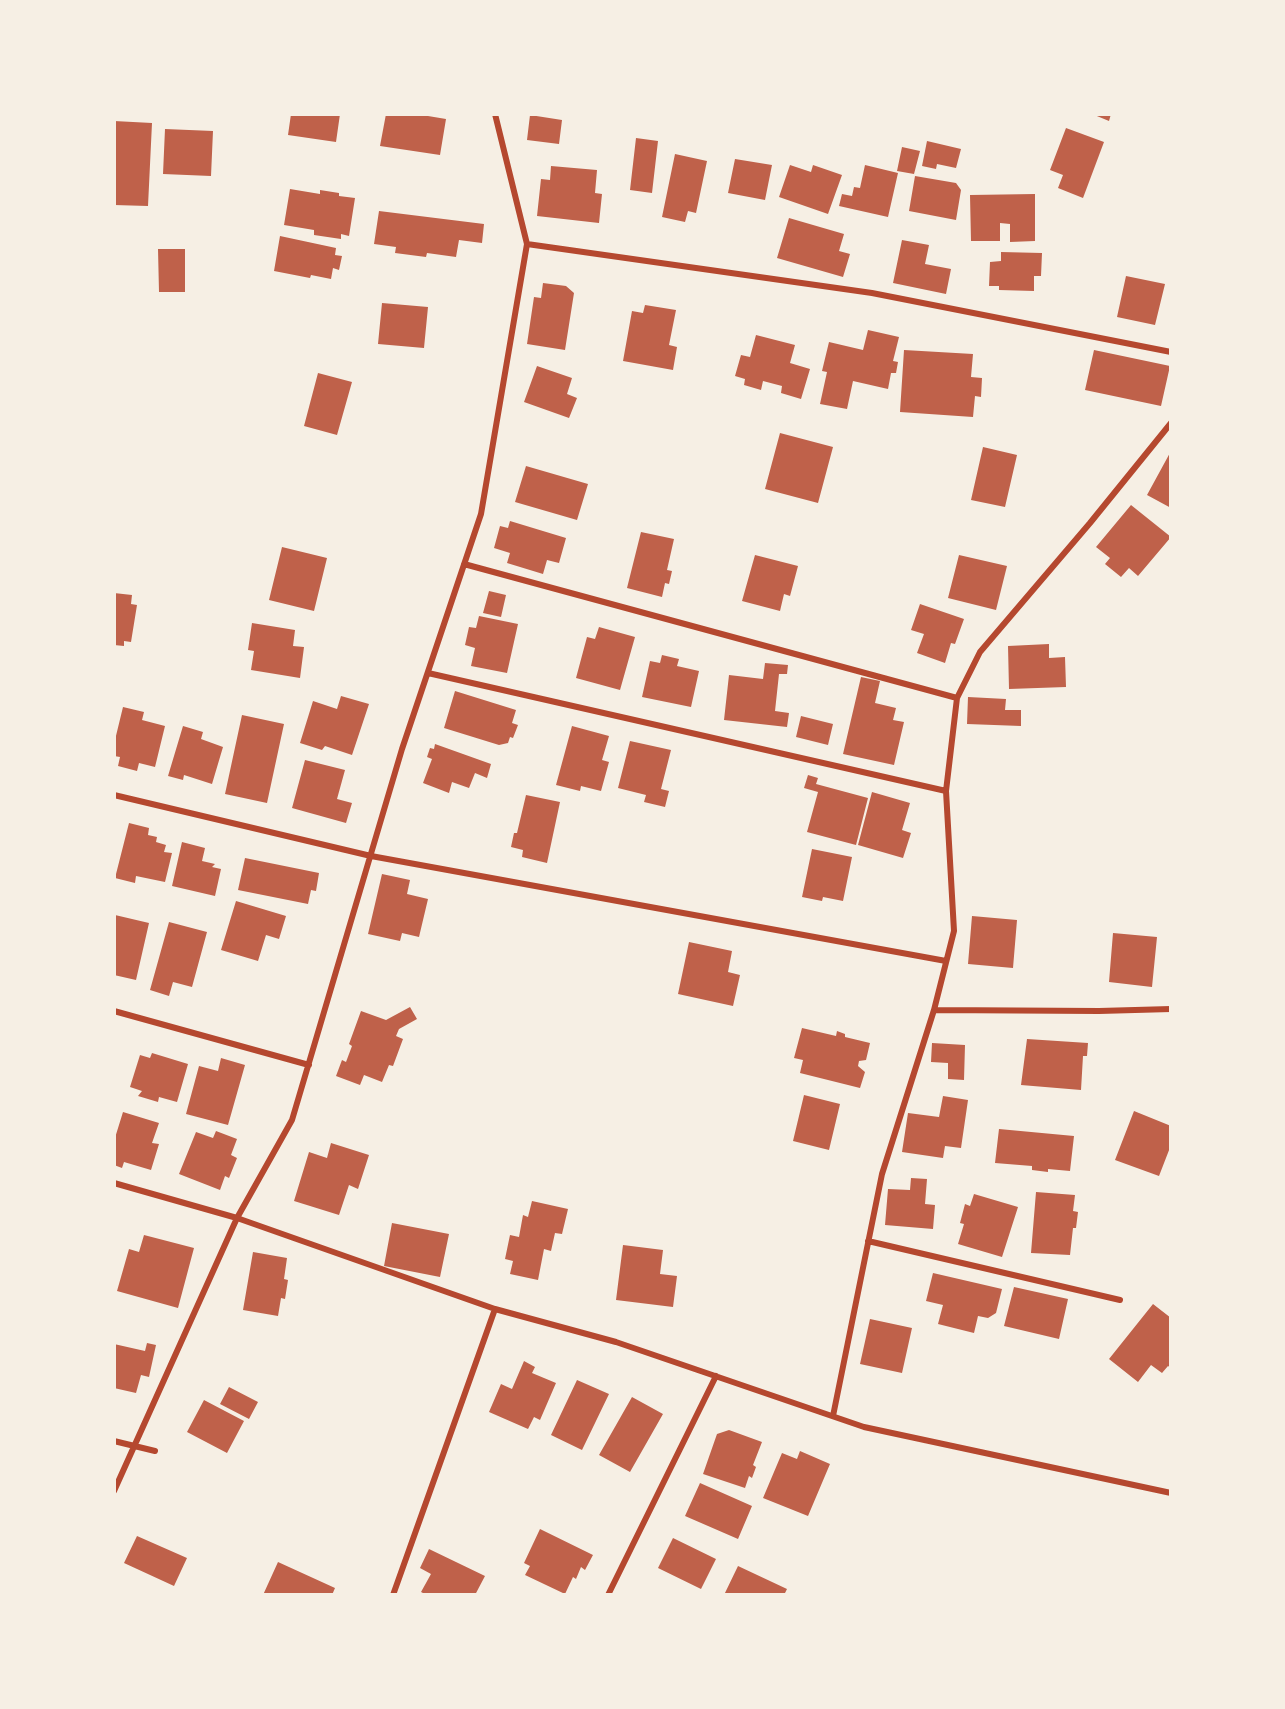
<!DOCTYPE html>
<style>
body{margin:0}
#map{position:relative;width:1285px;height:1709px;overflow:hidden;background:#f6efe4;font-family:Raleway,sans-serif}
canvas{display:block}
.frame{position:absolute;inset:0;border:116px solid #f6efe4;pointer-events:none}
</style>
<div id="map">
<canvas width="1285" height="1709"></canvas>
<div class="frame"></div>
</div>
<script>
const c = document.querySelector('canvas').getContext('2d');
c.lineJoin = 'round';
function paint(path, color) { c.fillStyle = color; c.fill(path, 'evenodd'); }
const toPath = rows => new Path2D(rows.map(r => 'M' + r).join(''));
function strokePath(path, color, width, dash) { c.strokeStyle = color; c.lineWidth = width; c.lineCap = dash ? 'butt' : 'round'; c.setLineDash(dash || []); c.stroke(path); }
paint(toPath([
 [291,114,340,114,336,142,288,135],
 [386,114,416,114,446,119,440,155,380,146],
 [1092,114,1111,114,1109,121],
 [530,115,562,120,559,144,527,140],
 [114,121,152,123,148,206,114,205],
 [1066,128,1104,142,1083,198,1058,188,1063,175,1050,170],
 [165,129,213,131,211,176,163,174],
 [636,138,658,141,652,193,630,190],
 [927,141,961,149,956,168,937,164,936,169,922,166],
 [902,147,920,151,914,174,897,171],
 [675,154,707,161,696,213,688,211,685,222,662,217],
 [735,159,772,165,765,200,728,193],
 [790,165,811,172,813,165,842,175,828,214,779,197],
 [865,165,898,173,888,217,839,206,842,194,852,196,854,187,860,188],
 [551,166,597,170,595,193,602,194,599,223,537,216,541,179,550,180],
 [915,176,956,183,961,190,956,220,909,211],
 [290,189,320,194,320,190,339,193,339,196,355,198,349,236,341,234,341,239,314,235,314,230,284,225],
 [1035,194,1035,241,1010,242,1010,224,1000,223,1000,241,971,241,970,195],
 [379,211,484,224,482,243,459,240,456,257,427,253,426,257,395,253,396,247,374,244],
 [789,218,844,234,839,251,850,254,843,277,777,258],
 [280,236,336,248,335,255,342,256,339,270,333,268,331,279,311,275,310,278,274,271],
 [902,240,929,245,925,264,951,269,946,294,893,283],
 [158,249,185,249,185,292,159,292],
 [1001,252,1042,253,1041,276,1034,276,1034,291,999,290,999,286,989,286,990,262,1001,261],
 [1126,276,1165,284,1155,325,1117,317],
 [543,283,566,286,574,293,565,350,527,344,534,297,541,298],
 [382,303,428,307,424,348,378,344],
 [645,305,676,310,669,345,677,347,673,370,623,361,632,311,643,313],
 [868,330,899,337,893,361,898,362,896,373,891,373,888,389,853,381,847,409,820,404,827,372,822,371,829,342,863,350],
 [756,335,795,345,790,363,810,369,801,399,781,393,782,386,763,381,761,390,744,385,745,379,735,376,741,355,750,357],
 [904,350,973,354,971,377,982,378,981,397,975,396,973,417,900,412],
 [1094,350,1170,366,1161,406,1085,390],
 [537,366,572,378,567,394,577,398,569,418,524,402],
 [318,373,352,382,337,435,304,426],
 [780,433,833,447,818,503,765,489],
 [983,447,1017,455,1005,507,971,500],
 [1171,451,1171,508,1147,495],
 [526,466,588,484,577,520,515,502],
 [1131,505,1171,537,1138,576,1129,568,1121,577,1105,564,1110,558,1096,547],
 [510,521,566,538,559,563,547,560,543,574,507,563,510,553,494,548,500,526,508,528],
 [641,532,674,539,667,570,672,571,669,584,665,583,662,597,627,588],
 [282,547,327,558,314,611,269,600],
 [755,555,798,566,790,596,784,594,780,611,742,601],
 [959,555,1007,566,996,610,948,598],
 [489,591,506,595,501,617,483,613],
 [114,593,132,595,131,604,137,605,131,642,124,641,124,646,114,645],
 [920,604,964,619,955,644,951,643,945,663,917,653,924,634,911,630],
 [479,616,518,624,507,673,471,666,475,648,465,645,469,627,476,628],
 [252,623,295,630,293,646,304,647,300,678,251,670,254,651,248,650],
 [599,627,635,637,620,690,576,678,587,637,595,639],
 [1049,644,1049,658,1065,657,1066,687,1009,689,1008,646],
 [662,655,679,659,677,666,699,671,691,707,642,697,650,661,660,663],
 [765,663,788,665,787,674,779,674,775,711,789,713,787,727,724,720,729,675,763,679],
 [861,677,880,681,875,703,896,708,893,720,904,722,894,765,843,754],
 [455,691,516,710,512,723,518,725,513,738,510,737,508,743,499,745,444,728],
 [341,696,369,704,352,755,325,746,322,750,300,743,313,701,337,709],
 [968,697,1006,699,1005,710,1021,710,1021,726,967,724],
 [123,707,144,712,142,720,165,726,155,767,139,763,137,771,118,766,120,757,114,756,114,744],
 [242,715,284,724,267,803,225,794],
 [801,716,833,724,828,745,796,737],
 [183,726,203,732,201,739,223,747,212,784,184,775,183,780,168,776],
 [572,726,609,736,602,760,609,762,601,791,581,786,580,791,556,785],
 [630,741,671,750,661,789,669,791,665,807,644,802,646,795,618,788],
 [435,744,491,764,487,778,475,773,469,788,452,782,449,793,423,783,432,759,427,757,430,748,434,749],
 [305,760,345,770,337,799,352,803,346,823,292,808],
 [808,775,818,778,816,784,868,798,856,845,807,832,818,792,804,788],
 [872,792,910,803,902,830,911,833,903,858,858,845],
 [526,795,560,802,547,863,522,857,523,850,511,847,514,833,517,833],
 [129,823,149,828,148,835,157,837,156,842,166,845,164,852,172,853,165,882,136,876,135,883,115,878],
 [182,842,205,848,202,861,215,864,212,867,221,869,215,896,172,886],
 [812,849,852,857,843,901,823,897,822,901,802,897],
 [245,858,319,873,316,891,311,890,308,904,238,890],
 [382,874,410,880,407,894,428,899,419,937,402,933,400,941,368,934],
 [236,901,286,916,279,939,266,935,258,961,221,950],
 [115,915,149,923,136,980,114,975],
 [972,916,1017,920,1013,968,968,964],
 [169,922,207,932,192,987,173,982,169,996,150,990],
 [1113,933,1157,937,1152,987,1109,982],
 [689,942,732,951,728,972,740,975,733,1006,678,994],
 [410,1007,417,1019,399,1029,396,1036,403,1039,393,1066,389,1065,382,1082,364,1075,360,1085,336,1076,342,1060,346,1062,352,1046,349,1044,361,1011,386,1020],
 [802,1028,836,1036,837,1031,845,1034,845,1037,870,1043,866,1060,859,1061,858,1066,865,1072,860,1088,800,1073,803,1060,794,1058],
 [1027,1039,1088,1043,1087,1056,1083,1056,1081,1090,1021,1085],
 [932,1043,965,1045,964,1080,948,1079,948,1063,931,1062],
 [152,1053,188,1064,177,1102,159,1097,158,1102,138,1096,142,1091,130,1087,140,1055,150,1058],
 [221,1058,245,1065,228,1125,186,1114,199,1066,218,1071],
 [804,1095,840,1104,829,1150,793,1141],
 [943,1096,968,1100,961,1148,945,1146,943,1158,902,1152,908,1113,939,1117],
 [1134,1111,1171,1126,1171,1145,1159,1176,1115,1160],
 [123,1112,159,1123,152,1143,159,1144,151,1170,124,1162,122,1168,114,1165,114,1141],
 [999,1129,1074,1136,1070,1171,1048,1169,1048,1172,1032,1170,1032,1166,995,1163],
 [216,1131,237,1139,231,1155,237,1158,229,1178,225,1176,220,1190,179,1174,196,1132,213,1138],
 [331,1143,369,1155,358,1189,349,1185,339,1215,294,1201,309,1152,327,1158],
 [911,1178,927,1179,925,1204,935,1205,933,1229,885,1225,888,1189,910,1190],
 [1036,1192,1075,1195,1073,1211,1078,1212,1076,1228,1073,1228,1070,1255,1031,1253],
 [974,1194,1018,1207,1002,1257,958,1244,964,1224,960,1223,965,1204,970,1206],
 [532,1201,568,1209,562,1234,555,1233,551,1251,544,1249,538,1280,510,1274,513,1261,505,1259,510,1235,519,1237,523,1215,528,1217],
 [392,1223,449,1234,440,1277,384,1266],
 [144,1235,194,1248,178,1308,117,1291,129,1249,139,1252],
 [623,1245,663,1250,660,1274,677,1276,673,1307,616,1300],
 [253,1252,287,1258,284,1279,288,1280,285,1299,281,1298,278,1316,243,1310],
 [933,1273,1002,1289,996,1313,988,1318,978,1316,974,1333,938,1324,943,1305,926,1301],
 [1014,1287,1068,1299,1059,1339,1004,1326],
 [1153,1304,1171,1318,1171,1368,1168,1366,1162,1373,1151,1365,1138,1382,1109,1359],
 [870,1319,912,1328,902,1373,860,1364],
 [147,1343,156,1345,149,1377,141,1375,136,1393,114,1388,114,1344,145,1351],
 [524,1361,535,1367,532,1373,556,1383,540,1420,534,1417,528,1429,489,1412,501,1384,512,1389],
 [577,1380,609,1394,582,1450,551,1435],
 [229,1387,258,1402,249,1419,220,1404],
 [632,1397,663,1414,630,1472,599,1455],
 [204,1400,244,1421,227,1453,187,1432],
 [729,1430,762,1442,753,1465,756,1467,752,1478,749,1476,745,1488,703,1474,717,1434],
 [800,1451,830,1464,808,1516,763,1498,782,1453,797,1459],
 [700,1483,752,1506,738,1539,685,1516],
 [540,1529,593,1555,585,1570,581,1567,576,1579,573,1577,565,1594,525,1575,530,1566,524,1563],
 [137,1536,187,1558,174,1586,124,1563],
 [673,1538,716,1559,701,1589,658,1568],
 [429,1549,485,1576,475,1595,427,1595,421,1592,431,1574,420,1568],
 [278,1562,335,1588,332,1595,263,1595],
 [738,1566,787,1589,784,1595,724,1595]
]), '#bf614a');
strokePath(toPath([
 [527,244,872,293,1171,352],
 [464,564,957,698],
 [428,673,946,791],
 [114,795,371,856,946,961],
 [934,1010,1099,1011,1171,1009],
 [114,1011,309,1065],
 [114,1183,237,1218,495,1309,616,1342,864,1427,1171,1493],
 [868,1241,1120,1300],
 [833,1416,882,1174,934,1010,954,931,946,791,957,698,980,652,1090,523,1171,423],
 [114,1441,155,1451],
 [114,1491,237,1218,292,1120,402,749,481,514,527,244,495,114],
 [393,1595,495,1309],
 [608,1595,716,1376]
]), '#b5482f', 6);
</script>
